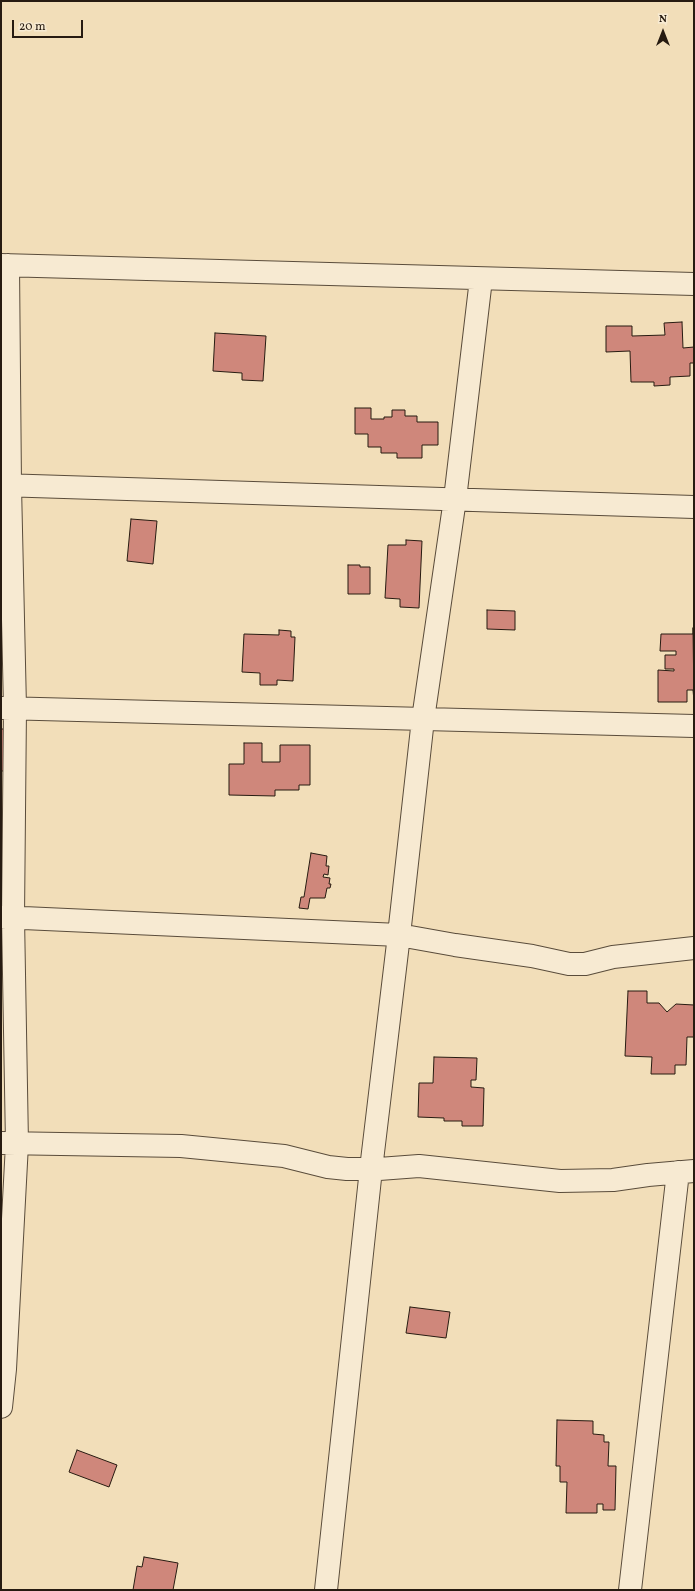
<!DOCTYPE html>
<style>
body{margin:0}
#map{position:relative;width:695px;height:1591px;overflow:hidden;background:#f2deb9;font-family:Vollkorn,serif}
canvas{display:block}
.frame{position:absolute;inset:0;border:2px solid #271b11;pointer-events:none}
.north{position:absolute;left:643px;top:12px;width:40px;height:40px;-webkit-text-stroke:3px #f7ead2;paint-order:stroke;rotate:0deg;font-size:11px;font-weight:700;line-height:16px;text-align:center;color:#271b11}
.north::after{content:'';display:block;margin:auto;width:14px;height:18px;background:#271b11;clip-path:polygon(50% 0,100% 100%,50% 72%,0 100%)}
.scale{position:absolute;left:12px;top:20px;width:71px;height:18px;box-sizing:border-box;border:2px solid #271b11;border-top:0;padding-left:5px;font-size:12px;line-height:14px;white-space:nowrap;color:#271b11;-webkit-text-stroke:3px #f7ead2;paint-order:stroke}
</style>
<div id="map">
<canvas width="695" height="1591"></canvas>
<div class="frame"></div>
<div class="north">N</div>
<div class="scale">20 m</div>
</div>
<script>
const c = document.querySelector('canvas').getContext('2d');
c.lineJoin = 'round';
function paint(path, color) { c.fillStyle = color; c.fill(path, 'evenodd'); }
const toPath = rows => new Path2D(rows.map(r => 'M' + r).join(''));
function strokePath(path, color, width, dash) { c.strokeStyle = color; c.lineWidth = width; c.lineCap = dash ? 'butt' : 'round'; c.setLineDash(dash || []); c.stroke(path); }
const building = toPath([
 [682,322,683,348,694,347,694,363,690,363,690,376,670,377,670,385,654,386,654,382,631,382,630,351,606,352,606,326,632,326,632,336,665,335,664,323,682,322],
 [215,333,266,336,263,381,242,380,242,373,213,371,215,333],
 [355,408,371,408,371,419,384,419,384,417,392,417,392,410,405,410,405,416,417,416,417,422,438,422,438,445,422,445,422,458,397,458,397,453,381,453,381,447,368,447,368,434,355,434,355,408],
 [131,519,157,521,153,564,127,561,131,519],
 [406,540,422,541,419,608,400,607,400,599,385,598,388,545,406,545,406,540],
 [348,565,360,565,360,567,370,567,370,594,348,594,348,565],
 [487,610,515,611,515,630,487,629,487,610],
 [693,628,694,701,693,690,687,690,687,702,658,702,658,670,674,671,674,669,665,669,665,655,676,655,676,651,660,651,661,634,693,634,693,628],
 [279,630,291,631,291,637,295,637,293,681,277,680,277,685,260,685,260,673,242,672,244,634,279,635,279,630],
 [1,729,7,729,6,771,1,771,1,729],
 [244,743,262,743,262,762,280,762,280,745,310,745,310,785,299,785,299,790,275,790,275,796,229,795,229,764,244,764,244,743],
 [311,853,327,856,326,866,329,866,328,875,324,874,323,877,330,878,329,884,331,884,330,888,327,888,325,898,310,898,308,909,299,908,301,897,304,897,311,853],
 [628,991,647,991,647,1003,659,1003,667,1012,676,1004,694,1005,694,1037,687,1037,686,1065,675,1065,675,1074,651,1074,652,1057,625,1056,628,991],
 [434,1057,477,1058,476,1080,471,1080,471,1087,484,1088,483,1126,462,1126,462,1121,444,1121,444,1118,418,1117,419,1083,433,1083,434,1057],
 [410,1307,450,1312,446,1338,406,1333,410,1307],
 [557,1420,593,1421,593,1434,604,1435,604,1442,609,1442,608,1466,616,1466,615,1510,603,1510,603,1504,597,1504,597,1513,566,1513,567,1482,560,1482,560,1466,556,1466,557,1420],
 [77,1450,117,1465,109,1487,69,1472,77,1450],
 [144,1557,178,1563,173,1590,133,1590,137,1566,142,1567,144,1557]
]);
paint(building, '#cf877b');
strokePath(building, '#271b11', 1);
const minor = toPath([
 [1,265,694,284],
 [1,485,694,507],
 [1,708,694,726],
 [1,917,399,935,455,945,532,956,569,964,585,964,613,957,694,948],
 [1,1143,181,1146,284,1156,328,1167,347,1169,379,1169,419,1166,560,1181,613,1180,648,1175,694,1171],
 [1,1407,5,1369,17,1144,13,917,15,708,10,486,8,265],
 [326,1590,371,1169,399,935,423,719,455,499,481,279],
 [630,1590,678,1172]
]);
strokePath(minor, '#5a4c3b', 24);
strokePath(minor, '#f7ead2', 22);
</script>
